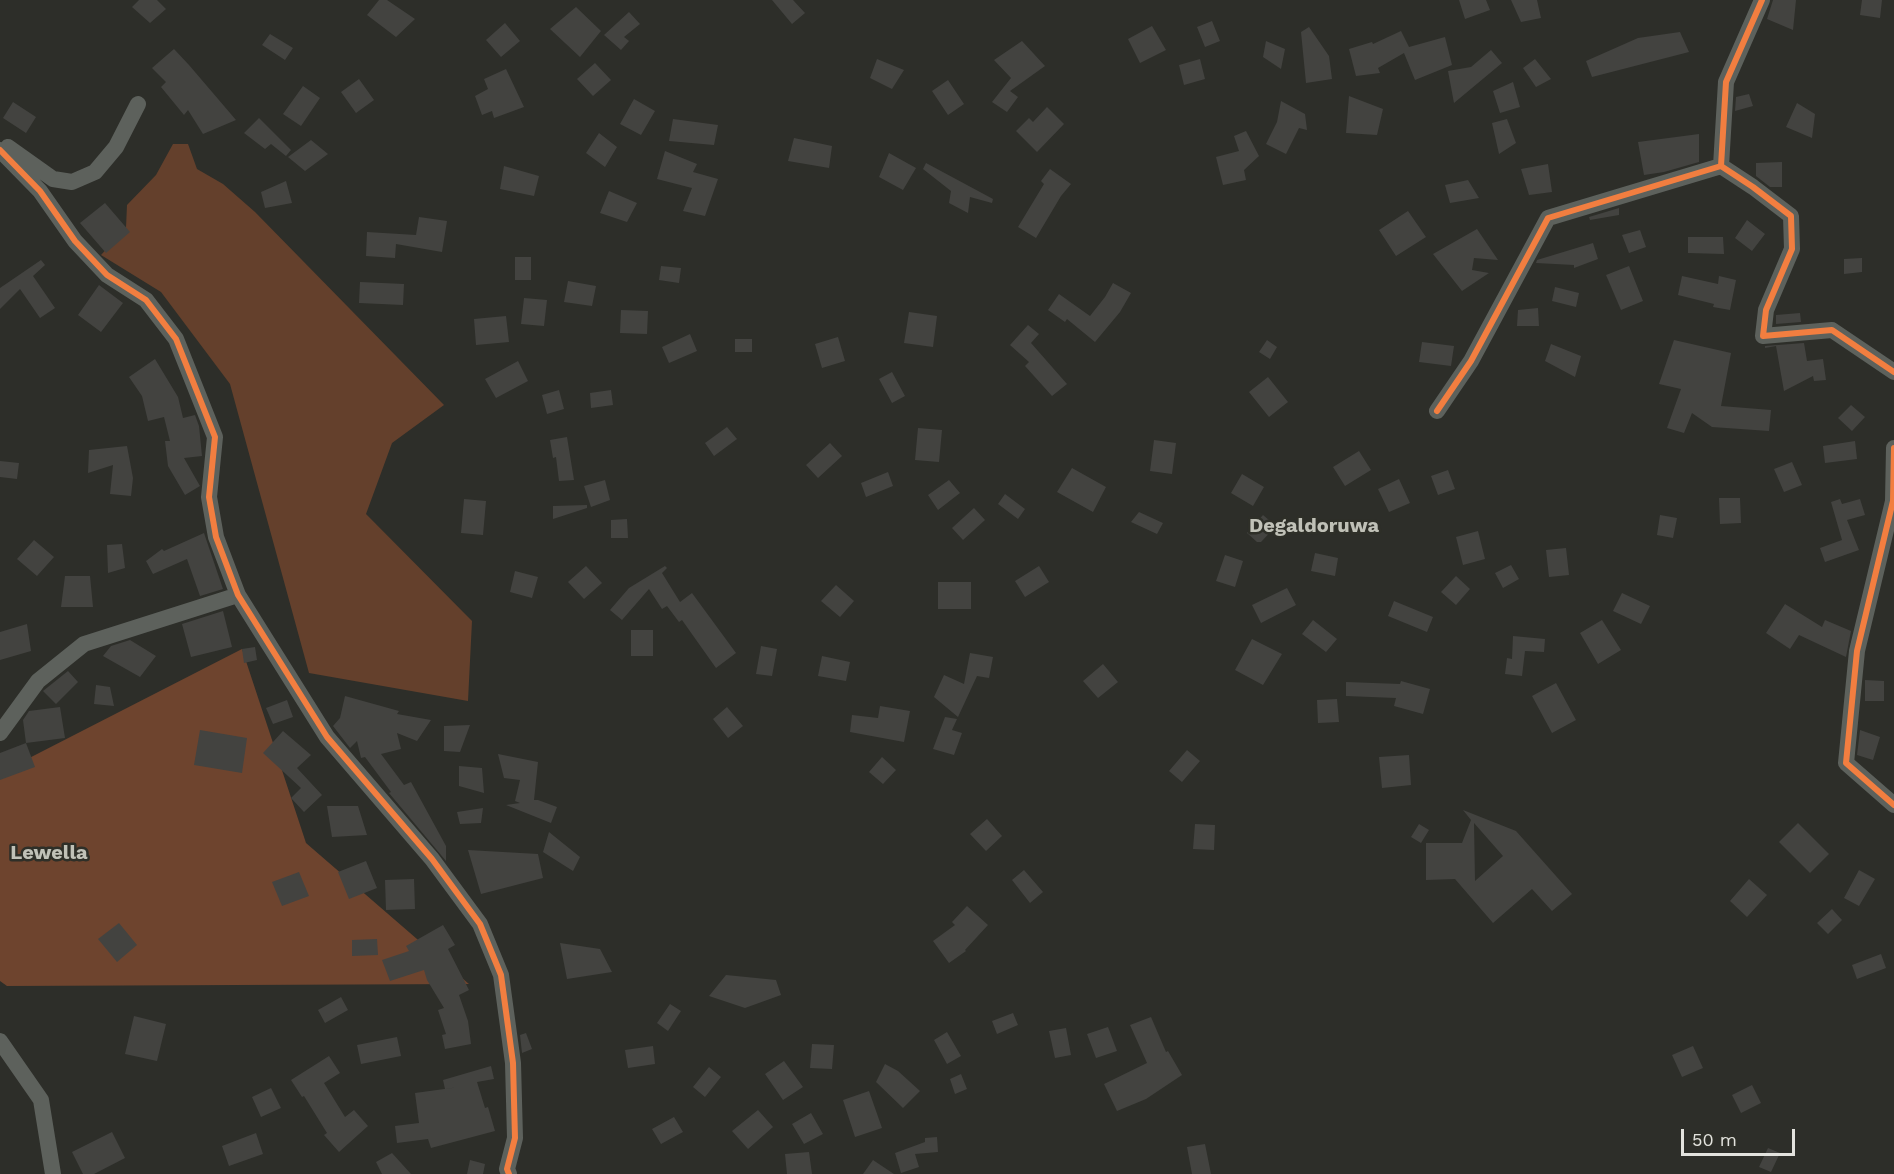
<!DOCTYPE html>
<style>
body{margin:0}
#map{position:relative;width:1894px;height:1174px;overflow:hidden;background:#2d2e29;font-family:"Work Sans",sans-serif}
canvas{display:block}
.scale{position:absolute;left:1681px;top:1129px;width:114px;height:27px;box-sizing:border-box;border:3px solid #e3e3de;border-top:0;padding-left:8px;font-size:18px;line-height:21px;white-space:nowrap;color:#e3e3de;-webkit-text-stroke:4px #2e2f28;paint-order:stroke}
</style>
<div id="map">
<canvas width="1894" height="1174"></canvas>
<div class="scale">50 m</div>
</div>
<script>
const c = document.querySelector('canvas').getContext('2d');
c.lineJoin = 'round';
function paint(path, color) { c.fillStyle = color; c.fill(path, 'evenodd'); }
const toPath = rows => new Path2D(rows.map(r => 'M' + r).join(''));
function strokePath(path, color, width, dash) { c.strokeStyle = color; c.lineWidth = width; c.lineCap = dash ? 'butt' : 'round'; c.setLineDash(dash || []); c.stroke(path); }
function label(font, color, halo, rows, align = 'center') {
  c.font = font + ' "Work Sans",sans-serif'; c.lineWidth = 5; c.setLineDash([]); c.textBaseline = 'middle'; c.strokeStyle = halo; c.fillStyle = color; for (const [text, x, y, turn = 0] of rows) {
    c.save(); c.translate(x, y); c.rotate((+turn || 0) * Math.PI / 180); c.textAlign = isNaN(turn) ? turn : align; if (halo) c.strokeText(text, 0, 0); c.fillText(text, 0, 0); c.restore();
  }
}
paint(toPath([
 [173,144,188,144,197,169,223,184,255,212,444,405,392,443,366,514,472,621,468,701,309,673,230,384,161,292,101,255,126,228,127,205,156,175]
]), '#64402c');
paint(toPath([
 [242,649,306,843,469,984,7,986,0,981,0,773]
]), '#6e442e');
paint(toPath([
 [139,0,157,0,166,9,150,23,132,7],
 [379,0,387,0,415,19,396,37,367,15],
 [772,0,793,0,805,13,792,24],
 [1459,0,1486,0,1490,10,1465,19],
 [1511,0,1537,0,1541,18,1521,22],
 [1773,0,1796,0,1793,30,1767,19],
 [1862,0,1882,0,1880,18,1860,15],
 [576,7,601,31,580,57,550,29],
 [629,12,640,24,624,37,629,41,621,50,604,35],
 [1212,21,1220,41,1205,47,1197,27],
 [505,23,520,41,501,57,486,40],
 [1152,26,1166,50,1140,63,1128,39],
 [1309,27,1329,56,1332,79,1306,83,1301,32],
 [1401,31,1409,47,1445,37,1452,65,1415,80,1404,53,1378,68,1380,73,1356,76,1349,49,1372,42,1373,44],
 [1680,32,1689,52,1592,77,1586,61,1638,38],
 [270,34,293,48,285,60,262,45],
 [1022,41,1045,66,1010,91,1018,97,1007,112,992,102,1011,78,994,60],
 [1266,41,1285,49,1281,69,1263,57],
 [174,49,189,65,236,120,203,134,188,110,184,115,161,87,166,82,152,68],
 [1491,50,1502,63,1454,103,1448,71,1471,67],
 [877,59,904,70,892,89,870,78],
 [1200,59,1205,79,1184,85,1179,65],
 [1535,59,1551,79,1536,87,1523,68],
 [595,63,611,80,593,96,577,79],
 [506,69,524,107,494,118,492,111,482,115,475,96,488,89,484,79],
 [359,79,374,100,356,113,341,92],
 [948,80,964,104,948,115,932,91],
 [1513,82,1520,107,1500,113,1493,91],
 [303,86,320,98,301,126,283,114],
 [1749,94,1753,106,1735,111,1736,97],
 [1349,96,1383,109,1377,135,1346,133],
 [634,99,655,111,641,135,620,124],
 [1281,101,1305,114,1307,130,1299,128,1286,154,1266,144,1277,122],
 [13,102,36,117,26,133,3,118],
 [1797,103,1815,114,1812,138,1786,127],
 [1047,107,1064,124,1037,152,1016,131,1029,118,1033,122],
 [259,118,291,150,286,156,271,144,265,149,244,133],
 [673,119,718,125,714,145,669,141],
 [1507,119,1516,143,1499,154,1492,123],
 [1246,131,1259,156,1244,170,1246,180,1223,185,1216,157,1239,151,1234,136],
 [599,133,617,147,605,167,586,153],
 [1699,134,1699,162,1664,172,1644,175,1638,142],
 [794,138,832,146,829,168,788,161],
 [311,140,328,154,305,171,288,157],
 [665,151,697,164,693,172,718,179,705,216,683,211,692,188,657,179],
 [889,153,916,168,903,190,879,177],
 [1782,162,1782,187,1770,187,1756,176,1756,163],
 [926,163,993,199,992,203,970,197,968,213,949,203,951,191,923,169],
 [1548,164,1552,192,1529,195,1521,169],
 [504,166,539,176,534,196,500,189],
 [1050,169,1071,184,1061,196,1036,238,1018,227,1044,184,1041,181],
 [1468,180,1479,198,1450,203,1445,185],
 [286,181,292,203,265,208,261,192],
 [609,191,637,203,627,222,600,213],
 [105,203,130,232,106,253,80,223],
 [1619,208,1619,215,1590,220,1589,217],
 [1408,211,1426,237,1396,256,1379,230],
 [419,217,447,221,442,252,396,244,395,258,366,256,367,232,416,235],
 [1747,220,1765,234,1752,251,1735,238],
 [1477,229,1498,260,1474,258,1472,270,1489,273,1462,291,1433,254],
 [1640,230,1646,247,1629,253,1622,235],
 [1688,237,1723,237,1724,254,1688,253],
 [1593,243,1598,259,1574,268,1574,265,1536,263,1537,260],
 [515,257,531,257,531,280,515,280],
 [1862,258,1862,272,1844,274,1844,259],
 [41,260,45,265,33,276,55,308,40,318,20,289,0,309,0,288],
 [661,266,681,268,679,283,659,280],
 [1629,266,1643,301,1621,310,1606,275],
 [1682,276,1718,284,1719,276,1736,280,1730,310,1713,307,1714,304,1678,295],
 [568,281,596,286,592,306,564,302],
 [360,282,404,284,403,305,359,303],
 [1113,283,1131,293,1120,312,1095,342,1067,319,1065,322,1048,310,1059,294,1090,316,1105,297],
 [99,285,123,303,101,332,78,315],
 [1555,287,1579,293,1576,307,1552,301],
 [524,298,547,300,544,326,521,324],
 [1538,308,1539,326,1517,326,1518,310],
 [621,310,648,311,647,334,620,333],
 [909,312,937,316,933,347,904,343],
 [1800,313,1801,322,1776,324,1776,315],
 [506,316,509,342,476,345,474,319],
 [1028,325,1039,334,1031,343,1067,384,1052,396,1025,366,1029,362,1010,345],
 [690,334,697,351,669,363,662,347],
 [838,337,845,361,822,368,815,344],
 [735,339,752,339,752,352,735,352],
 [1267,340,1277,347,1270,359,1259,352],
 [1674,340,1731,353,1721,406,1771,410,1769,431,1712,427,1692,413,1684,433,1667,428,1681,389,1659,384],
 [1422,342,1454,346,1451,366,1419,362],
 [1804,343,1807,361,1823,359,1826,380,1814,381,1813,376,1784,391,1776,346,1765,348,1765,346],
 [1551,344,1581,356,1575,377,1545,361],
 [155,359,178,397,183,418,195,415,199,426,202,456,184,458,200,486,185,495,168,466,165,441,170,441,164,417,148,421,142,396,129,377],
 [518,361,528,381,496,398,485,379],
 [892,372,905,396,892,403,879,379],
 [1268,377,1288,402,1269,417,1249,392],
 [559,390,564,409,547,414,542,395],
 [611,390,613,405,591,408,590,393],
 [1851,405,1865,417,1852,431,1838,418],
 [727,427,737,439,714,456,705,443],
 [918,428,942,430,939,462,915,460],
 [567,437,574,480,559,481,556,457,553,458,550,440],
 [1154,440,1176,443,1172,474,1150,471],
 [1855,441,1857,459,1825,463,1823,446],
 [830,443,842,456,818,478,806,465],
 [127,446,133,478,131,496,110,494,113,465,88,473,89,450],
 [1359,451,1371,470,1345,486,1333,467],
 [0,461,19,463,17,479,0,477],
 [1792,462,1802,485,1784,492,1774,469],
 [1072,468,1106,487,1093,512,1057,492],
 [1448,470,1455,489,1438,495,1431,476],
 [888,472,893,486,866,497,861,483],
 [1242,474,1264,487,1253,506,1231,493],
 [1399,479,1410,503,1389,512,1378,489],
 [605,480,610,500,591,507,584,486],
 [949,480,960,493,938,510,928,495],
 [1005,494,1025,509,1018,519,998,504],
 [1719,498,1740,498,1741,523,1720,524],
 [464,499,486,501,483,535,461,533],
 [1840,499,1842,504,1860,499,1865,515,1847,520,1859,550,1825,562,1820,548,1842,540,1831,502],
 [587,505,587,508,553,519,553,506],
 [974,508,985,520,963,540,952,528],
 [1139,512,1163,523,1157,534,1131,522],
 [1263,515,1276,526,1261,542,1257,542,1247,533],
 [1660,515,1677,518,1673,538,1657,535],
 [627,519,628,538,611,538,611,520],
 [1478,531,1485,559,1463,565,1456,537],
 [204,533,223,589,200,596,187,559,153,574,146,561,162,549,164,551],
 [34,540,54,557,37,576,17,559],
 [122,544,125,568,108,573,107,545],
 [1566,548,1569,575,1549,577,1546,550],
 [1315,553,1338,558,1335,576,1311,571],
 [1225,555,1243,561,1235,587,1216,581],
 [1511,565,1519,579,1503,588,1495,573],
 [586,566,602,583,584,599,568,582],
 [665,566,667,568,662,573,680,602,692,593,736,653,716,668,682,620,679,622,667,606,662,609,649,589,622,620,610,610,629,588],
 [1039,566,1049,582,1025,597,1015,581],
 [515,571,538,577,532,598,510,592],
 [65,576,90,576,93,607,61,607],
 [1456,576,1470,589,1456,605,1441,592],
 [938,582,971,582,971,609,938,609],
 [836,585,854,601,840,617,821,601],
 [1287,588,1296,605,1261,623,1252,605],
 [1622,593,1650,606,1641,624,1613,611],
 [1394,601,1433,617,1427,632,1388,616],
 [1785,604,1822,627,1825,620,1851,631,1846,657,1799,635,1790,649,1766,633],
 [223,611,232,647,191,657,182,624],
 [1313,620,1337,639,1326,652,1302,634],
 [1602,620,1621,650,1598,664,1580,633],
 [27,624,31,651,0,660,0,632],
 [631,630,653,630,653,656,631,656],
 [1513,636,1545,639,1544,652,1525,651,1522,676,1505,674,1507,658,1512,659],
 [1252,639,1282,654,1263,685,1235,670],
 [130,640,156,656,140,677,103,656,111,646],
 [761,646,777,649,772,676,756,674],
 [255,647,257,660,244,663,242,649],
 [970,653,993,657,989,678,977,676,958,717,934,697,944,675,964,684],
 [822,656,850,662,846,681,818,676],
 [1103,664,1118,682,1098,698,1083,681],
 [68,671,78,682,56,704,43,691],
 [1865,680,1884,681,1884,701,1865,701],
 [1401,681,1430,689,1423,714,1394,706,1396,698,1346,696,1346,682,1400,684],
 [1556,683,1576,720,1552,733,1532,696],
 [96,685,110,687,114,706,94,704],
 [345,696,399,711,397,714,431,720,417,741,397,733,401,749,381,754,404,785,411,782,446,846,446,861,389,793,391,792,365,757,361,758,357,741,350,748,333,726,340,718],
 [1337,699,1339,722,1318,723,1317,700],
 [287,700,293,717,273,724,266,708],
 [880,706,910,711,904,742,850,732,852,715,878,718],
 [60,707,65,738,26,743,23,720,29,711],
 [727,707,743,726,728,738,713,719],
 [945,717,957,719,952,730,962,733,954,755,933,749],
 [470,725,460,752,444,751,444,726],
 [200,730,247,738,242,773,194,765],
 [1860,730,1880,737,1873,760,1857,755],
 [283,731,311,755,297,768,322,795,304,812,291,798,301,788,263,753],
 [26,743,35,767,0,780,0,753],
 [1187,750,1200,761,1182,782,1169,771],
 [498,754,538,762,534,800,538,800,557,807,551,823,506,805,520,803,515,801,520,780,504,778],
 [1409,755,1411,785,1382,788,1379,757],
 [882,757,896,770,883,784,869,772],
 [459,766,482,768,484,793,459,786],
 [327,806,358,806,367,835,332,837],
 [483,808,481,823,460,824,457,812],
 [1463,810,1516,831,1572,894,1552,911,1532,889,1493,923,1455,879,1426,880,1426,843,1462,843,1471,820],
 [1474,823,1503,856,1475,881],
 [987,819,1002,836,986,851,970,834],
 [1798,823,1829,854,1810,873,1779,842],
 [1195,824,1215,825,1214,850,1193,849],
 [1419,824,1429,830,1421,843,1411,837],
 [549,832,580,857,573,871,543,852],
 [468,850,538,854,543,878,481,894],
 [366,861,377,888,349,899,338,872],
 [1024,870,1043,892,1030,903,1012,880],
 [1859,870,1875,879,1859,906,1844,898],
 [299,872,309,896,282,906,272,882],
 [414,879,415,909,386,910,385,880],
 [1749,879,1767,895,1747,917,1730,901],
 [967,906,988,925,965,950,966,951,949,963,933,941,955,925,952,922],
 [1832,909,1842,920,1828,934,1817,923],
 [119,923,137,945,117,962,98,939],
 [443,925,455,945,448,949,469,990,459,995,468,1021,471,1044,445,1049,442,1035,446,1034,438,1010,444,1008,427,980,424,970,390,981,382,960,409,951,406,946],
 [377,939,378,955,352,956,352,940],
 [560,943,600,949,612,972,567,979],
 [1881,954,1886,968,1857,979,1852,965],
 [726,975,776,980,781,995,745,1008,709,996],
 [341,997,348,1010,325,1023,318,1010],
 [670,1004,681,1011,668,1031,657,1023],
 [1013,1013,1018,1025,997,1034,992,1021],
 [134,1016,166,1024,157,1061,125,1054],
 [1151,1017,1166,1052,1168,1051,1182,1075,1146,1099,1117,1111,1104,1084,1147,1063,1130,1025],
 [1108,1027,1117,1051,1096,1058,1087,1034],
 [1066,1028,1071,1055,1055,1058,1049,1031],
 [947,1032,961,1056,947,1064,934,1040],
 [526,1033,532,1049,522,1053,520,1035],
 [397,1037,401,1056,361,1064,357,1045],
 [812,1044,834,1045,832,1069,810,1068],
 [653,1046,655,1064,628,1068,625,1050],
 [1693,1046,1703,1068,1682,1077,1672,1055],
 [329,1056,340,1073,324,1083,345,1117,354,1110,368,1126,339,1152,324,1135,327,1133,304,1096,302,1097,291,1080],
 [784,1061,803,1087,783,1100,765,1074],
 [885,1064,898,1071,920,1091,903,1108,876,1082],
 [491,1066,494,1079,477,1082,485,1108,488,1107,495,1131,431,1148,428,1139,397,1143,395,1126,419,1123,415,1093,459,1087,445,1089,443,1080],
 [709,1067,721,1077,705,1097,693,1087],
 [961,1074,967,1089,955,1094,950,1079],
 [1752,1085,1761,1103,1741,1113,1732,1095],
 [271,1088,281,1108,261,1117,252,1097],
 [869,1091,882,1128,855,1137,843,1100],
 [758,1110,773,1127,748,1149,732,1131],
 [811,1113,823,1134,804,1144,792,1124],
 [674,1117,683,1132,661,1144,652,1129],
 [112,1132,125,1158,94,1174,83,1174,72,1152],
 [256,1133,263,1154,229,1166,222,1146],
 [937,1137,938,1152,915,1154,919,1167,901,1173,895,1153,925,1142,925,1138],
 [1205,1144,1211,1174,1192,1174,1187,1147],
 [1768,1148,1780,1153,1771,1172,1759,1167],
 [809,1152,812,1174,787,1174,785,1154],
 [392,1153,411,1174,382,1174,376,1162],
 [470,1160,485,1164,483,1174,467,1174],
 [873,1160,894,1174,863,1174]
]), '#434340');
strokePath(toPath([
 [1762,0,1726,82,1721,166,1753,187,1791,216,1792,249,1766,310,1763,336,1832,330,1894,372],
 [8,147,53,179,72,182,95,172,116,147,138,104],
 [0,150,40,191,75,241,107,275,146,300,176,339,215,437,209,497,216,537,238,595,327,737,432,859,480,924,501,975,513,1063,515,1138,507,1169,509,1174],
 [1437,411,1471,361,1548,218,1721,166],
 [1894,448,1893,501,1857,651,1846,763,1894,805],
 [0,733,38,681,84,644,238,595],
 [0,1041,41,1100,53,1174]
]), '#5d615c', 16);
strokePath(toPath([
 [1762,0,1726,82,1721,166,1753,187,1791,216,1792,249,1766,310,1763,336,1832,330,1894,372],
 [0,150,40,191,75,241,107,275,146,300,176,339,215,437,209,497,216,537,238,595,327,737,432,859,480,924,501,975,513,1063,515,1138,507,1169,509,1174],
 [1437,411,1471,361,1548,218,1721,166],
 [1894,448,1893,501,1857,651,1846,763,1894,805]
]), '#f27e40', 6);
label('bold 20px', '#c0c1b7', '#2e2f28', [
 ["Degaldoruwa",1314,526],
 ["Lewella",49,853]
]);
</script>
